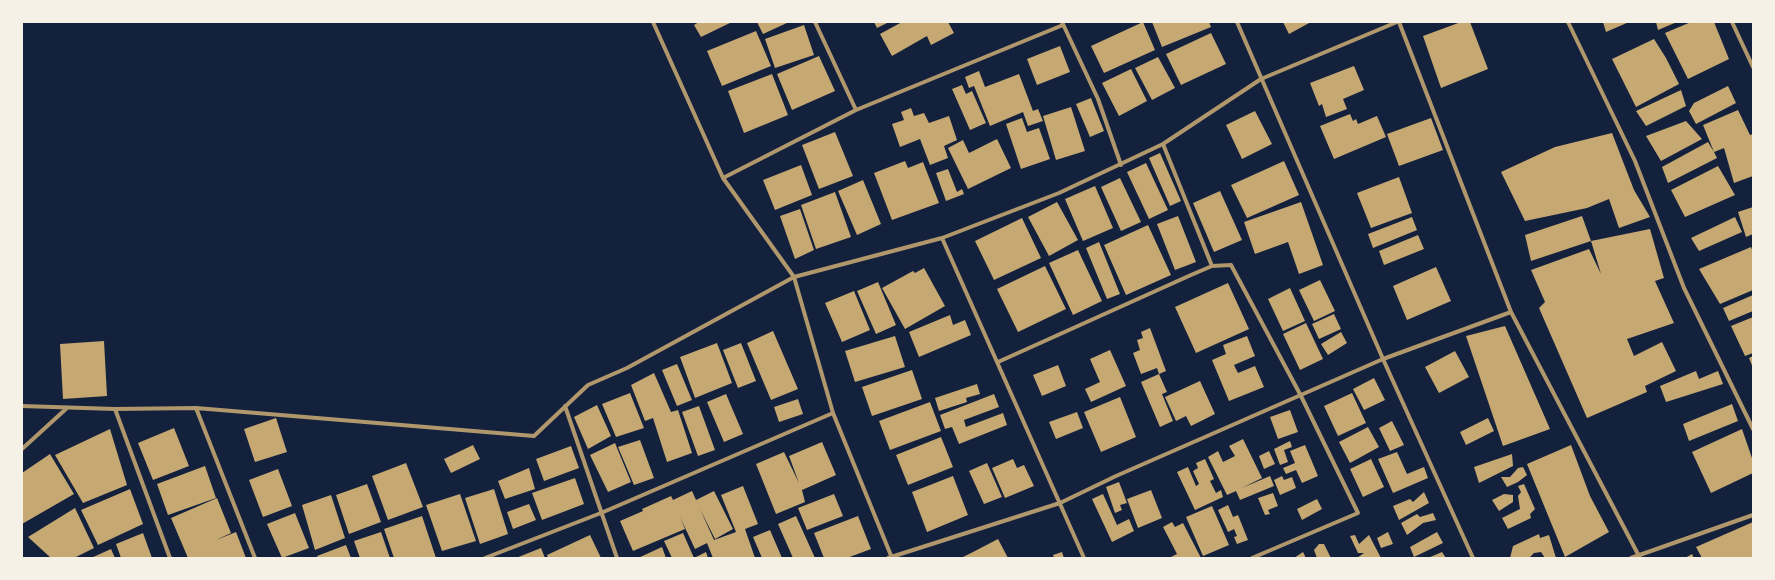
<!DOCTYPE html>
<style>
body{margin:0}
#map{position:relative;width:1775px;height:580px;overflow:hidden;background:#14213d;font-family:Rubik,sans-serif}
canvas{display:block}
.frame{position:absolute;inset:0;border:23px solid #f6f1e7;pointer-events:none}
</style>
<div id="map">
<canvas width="1775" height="580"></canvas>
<div class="frame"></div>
</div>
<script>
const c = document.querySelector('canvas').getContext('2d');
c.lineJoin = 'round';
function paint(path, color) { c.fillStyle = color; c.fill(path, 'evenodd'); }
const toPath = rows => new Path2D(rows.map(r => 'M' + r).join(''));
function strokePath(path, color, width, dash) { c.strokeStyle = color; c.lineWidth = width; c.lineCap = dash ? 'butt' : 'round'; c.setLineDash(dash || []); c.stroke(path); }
paint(toPath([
 [699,22,732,22,701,37,694,25],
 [757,22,789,22,763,34],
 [874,22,889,22,877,28],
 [902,22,948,22,954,33,931,45,927,36,892,56,880,34],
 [1143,22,1155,50,1104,73,1091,46],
 [1152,22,1209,22,1211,27,1162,47],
 [1283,22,1311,22,1289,34],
 [1461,22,1470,22,1488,69,1441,88,1423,36],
 [1603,22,1629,22,1606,32],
 [1656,22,1677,22,1658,30],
 [1691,22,1714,22,1729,59,1688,79,1665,33],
 [804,25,814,55,775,68,765,39],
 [756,31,771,66,722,86,707,51],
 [1211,33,1226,64,1181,85,1166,54],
 [1654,39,1666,58,1679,84,1636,107,1612,59],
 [1060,46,1070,72,1037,85,1027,59],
 [819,56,835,91,792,110,777,74],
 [1158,57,1175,88,1152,100,1135,68],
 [1354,66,1364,90,1343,99,1347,109,1326,117,1322,104,1319,106,1310,83],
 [1131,69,1147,101,1119,116,1102,83],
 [979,71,985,87,1019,74,1033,111,1038,109,1043,121,1028,126,1023,112,990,126,974,86,969,88,965,77],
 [772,74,788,115,744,133,728,91],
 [962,85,966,94,972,91,986,123,970,130,952,89],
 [1728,86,1736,103,1696,124,1689,111,1694,103],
 [1681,90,1686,106,1646,126,1636,111],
 [1091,98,1104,131,1090,137,1076,104],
 [1071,107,1085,151,1056,160,1043,116],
 [911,108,914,116,924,113,929,123,949,116,957,140,944,146,948,158,930,165,920,139,900,147,892,124,904,120,901,112],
 [1738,110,1750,135,1753,134,1753,176,1734,183,1724,148,1714,152,1717,158,1668,183,1662,167,1708,142,1714,152,1703,125],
 [1255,111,1272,144,1242,159,1226,125],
 [1350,114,1353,121,1356,119,1358,124,1377,116,1386,137,1334,159,1320,126],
 [1022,118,1027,132,1039,128,1050,159,1021,169,1006,124],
 [1431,118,1443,150,1399,166,1387,134],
 [1686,121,1702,139,1661,161,1646,136],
 [835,132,853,176,819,189,802,145],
 [1612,133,1634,190,1650,217,1619,228,1609,199,1587,208,1525,221,1501,172,1555,147],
 [997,139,1011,168,968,189,948,148,963,140,969,153],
 [1160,153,1181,201,1170,206,1149,158],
 [905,161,908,168,923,162,939,203,892,220,874,173],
 [1284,161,1299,195,1247,218,1231,185],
 [1146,163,1168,210,1149,219,1127,172],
 [801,165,812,195,775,210,763,180],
 [1718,166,1735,195,1685,217,1671,190],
 [948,169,957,192,962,189,964,194,946,201,936,173],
 [1399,177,1412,213,1371,228,1357,193],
 [1120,178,1141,222,1121,231,1101,187],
 [863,180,881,224,857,235,838,191],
 [1095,186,1113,228,1083,241,1065,199],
 [1220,191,1242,240,1214,252,1193,203],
 [835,192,851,237,816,249,801,205],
 [1057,202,1078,240,1049,256,1028,217],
 [1301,202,1323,265,1299,274,1288,242,1255,254,1244,222],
 [1753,207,1753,234,1746,237,1738,212],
 [800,209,814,250,795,259,780,216],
 [1178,216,1196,262,1175,270,1157,224],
 [1582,216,1591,241,1531,261,1525,235],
 [1412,217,1417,230,1373,248,1368,234],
 [1735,217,1742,232,1699,251,1691,238],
 [1022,218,1041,258,994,280,975,241],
 [1148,225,1171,275,1126,295,1104,245],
 [1650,229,1664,278,1655,281,1674,323,1627,339,1634,356,1662,342,1676,371,1645,386,1647,392,1587,418,1539,308,1545,302,1531,270,1589,249,1601,274,1591,241],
 [1418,235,1424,249,1384,265,1379,251],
 [1099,242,1120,294,1107,299,1086,248],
 [1751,247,1753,252,1753,290,1720,304,1699,269],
 [1078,250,1102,301,1073,315,1049,263],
 [1045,266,1066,309,1018,332,997,289],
 [1436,267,1451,301,1407,320,1393,286],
 [924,268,945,306,905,329,882,288,913,271,915,273],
 [1320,280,1335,311,1314,321,1299,290],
 [878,282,896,325,876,334,857,291],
 [1228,283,1249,329,1196,353,1175,307],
 [1290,288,1305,321,1283,331,1268,299],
 [854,291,870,330,842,342,825,303],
 [1753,295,1753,311,1729,321,1723,308],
 [1334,314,1341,329,1319,339,1312,324],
 [950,315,953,325,965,320,971,335,919,357,909,332],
 [1753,317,1753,353,1745,356,1731,326],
 [1306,323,1323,359,1300,370,1283,334],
 [1505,326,1550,429,1503,446,1466,336],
 [1150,328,1166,371,1159,374,1157,368,1141,374,1133,353,1140,350,1137,340,1143,338,1141,332],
 [773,331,798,389,771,400,747,343],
 [1341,332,1347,343,1328,355,1321,344],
 [895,336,905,367,855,382,845,351],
 [1247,336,1255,356,1234,365,1238,373,1255,366,1264,387,1229,401,1212,360,1226,354,1223,345],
 [104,341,107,396,63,399,60,344],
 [717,343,732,383,695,398,680,357],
 [741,343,756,381,738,388,723,350],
 [1110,350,1126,386,1091,402,1085,389,1100,382,1090,359],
 [1455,351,1469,377,1439,393,1425,367],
 [1753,356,1753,368,1749,358],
 [677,364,692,400,677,406,662,370],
 [1058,365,1066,386,1042,396,1033,375],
 [912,370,922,399,872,416,862,387],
 [1696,371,1699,379,1718,371,1723,384,1666,402,1660,386],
 [654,373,671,412,678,410,692,453,667,462,653,418,645,421,631,385],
 [1159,374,1167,392,1162,394,1173,421,1160,427,1141,382],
 [1374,378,1385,400,1364,410,1353,389],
 [1200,381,1215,414,1191,426,1186,416,1176,421,1165,397],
 [977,384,980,394,966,398,967,402,939,411,935,398],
 [630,393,644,428,616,437,602,404],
 [1352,393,1366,423,1338,436,1324,406],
 [726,394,743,434,724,442,707,402],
 [994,394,999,407,964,420,966,427,1003,413,1007,425,959,444,952,427,945,429,940,415],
 [1120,397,1136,437,1101,452,1084,412],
 [798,399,803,414,779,422,774,407],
 [930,402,941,431,890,450,879,421],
 [1732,404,1738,421,1689,441,1683,424],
 [597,405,611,436,588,449,574,417],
 [699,406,715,450,698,456,682,412],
 [1290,410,1298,432,1278,439,1270,417],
 [1077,412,1083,428,1056,439,1049,422],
 [276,418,287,452,255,462,244,429],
 [1488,418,1494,431,1466,445,1460,432],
 [1392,421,1404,445,1390,451,1379,428],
 [1368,427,1379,447,1350,463,1339,442],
 [174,428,189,466,153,480,138,443],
 [110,429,127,485,83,503,55,455],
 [1742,429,1753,461,1753,473,1711,493,1692,452],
 [941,437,953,467,908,485,896,455],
 [1243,439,1262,478,1242,488,1270,476,1274,486,1240,500,1236,491,1227,495,1208,457,1218,451,1223,462,1235,456,1229,446],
 [640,440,654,478,634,485,618,447],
 [1290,441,1292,447,1284,450,1288,462,1280,465,1274,449],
 [822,442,836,475,802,490,805,502,776,514,756,464,784,452,799,483,789,456],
 [615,443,631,482,608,492,590,455],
 [473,445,480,459,451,473,444,459],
 [1305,445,1318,476,1302,483,1296,470,1286,474,1283,468,1295,463,1290,451],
 [1571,445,1590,496,1609,532,1565,557,1527,464],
 [571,446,579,468,544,481,536,459],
 [1269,451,1275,464,1264,469,1259,456],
 [1397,452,1407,474,1424,467,1428,478,1393,493,1378,459],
 [50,454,74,494,22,524,22,473],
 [1512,454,1513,466,1479,483,1474,467],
 [1013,459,1017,468,1024,465,1034,486,1005,498,992,468],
 [1205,459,1214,479,1210,481,1216,493,1221,490,1223,497,1195,510,1177,472,1188,467,1196,486,1199,484,1193,471,1198,468,1196,463],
 [1371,459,1384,487,1363,497,1350,469],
 [406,463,423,507,388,520,372,476],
 [987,463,1002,497,984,504,969,471],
 [205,466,216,498,168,515,157,484],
 [1523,467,1527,475,1518,482,1507,487,1501,477,1510,477,1518,468],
 [529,468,535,489,505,499,498,481],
 [278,469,292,506,263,517,249,480],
 [953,476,968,515,927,532,912,492],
 [1282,476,1284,480,1292,477,1296,488,1280,495,1274,480],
 [575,478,584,504,542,520,532,493],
 [1119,482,1127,503,1120,505,1122,510,1115,513,1106,487],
 [367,484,381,522,349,534,336,495],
 [1524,484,1535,509,1530,514,1531,518,1508,529,1502,518,1520,509,1518,496,1521,492,1518,486],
 [743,486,758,524,745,529,755,558,713,558,707,543,695,549,680,517,685,529,633,551,620,521,643,511,642,509,671,496,673,500,692,491,696,500,714,491,733,529,715,539,700,509,714,540,736,532,721,495],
 [130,489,143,524,98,545,81,510],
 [494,489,508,534,480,544,465,498],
 [1151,490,1162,518,1138,528,1127,499],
 [1424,492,1429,503,1399,520,1393,506,1410,499,1413,502],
 [1273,493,1278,506,1268,510,1270,514,1265,515,1258,498],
 [460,494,476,541,442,551,426,505],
 [834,494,843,516,807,530,798,508],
 [1103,494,1117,525,1129,519,1134,531,1112,542,1092,499],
 [1504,494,1513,495,1513,502,1499,511,1492,500],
 [331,495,345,538,315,550,302,505],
 [217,498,231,533,216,540,236,532,246,558,188,558,171,518],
 [1317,499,1322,509,1302,520,1297,509],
 [529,504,536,520,513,529,507,512],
 [1228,505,1233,517,1238,515,1248,540,1237,544,1234,537,1237,536,1234,529,1228,532,1218,510],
 [1212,506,1229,545,1203,556,1186,517],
 [75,508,94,548,74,558,51,558,28,537],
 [295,513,309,548,282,558,267,524],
 [1433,513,1436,520,1423,523,1407,535,1401,523,1417,514,1420,517],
 [422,516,436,558,394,558,384,529],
 [796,516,815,558,793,558,778,524],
 [858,516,871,549,847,558,824,558,814,533],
 [1172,522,1175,527,1183,523,1201,558,1169,558,1177,554,1163,527],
 [1753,522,1753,558,1702,558,1696,547],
 [770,530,782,558,762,558,753,537],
 [381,532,390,558,360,558,354,541],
 [1388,532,1393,544,1381,548,1377,538],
 [1437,532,1443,543,1414,557,1410,547],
 [143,533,152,558,121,558,116,544],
 [683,533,694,558,706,552,708,558,672,558,664,541],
 [1539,534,1540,538,1549,535,1556,558,1545,558,1541,552,1534,553,1529,558,1510,558,1513,546],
 [590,535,601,558,548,558,547,555],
 [1355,535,1359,544,1369,535,1381,558,1357,558,1364,553,1358,553,1350,536],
 [998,539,1008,558,961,558,973,552],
 [1319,544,1324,544,1331,558,1317,558,1314,550],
 [346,545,351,558,318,558,317,556],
 [662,547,666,558,638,558],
 [541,548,545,558,516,558],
 [111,549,115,558,91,558],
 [1062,552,1064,558,1054,558,1053,555],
 [1303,552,1306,558,1294,558],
 [1442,552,1446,558,1428,558],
 [1692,554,1694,558,1685,558]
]), '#c6a872');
strokePath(toPath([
 [653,22,723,178,794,277,833,413,892,558],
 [815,22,856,110],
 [1062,22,1098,99,1121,165],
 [1237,22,1383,359,1473,558],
 [1399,22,1511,312,1640,558],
 [1568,22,1635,161,1684,288,1753,429],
 [1732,22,1753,67],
 [1163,144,1212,266],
 [723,178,856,110,1063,25],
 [942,238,1084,558],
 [998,362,1191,275,1212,266,1231,265,1301,396,1358,513,1252,558],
 [22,406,115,409,196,408,534,436,588,385,627,368,794,277,942,238,1059,193,1163,144,1261,79,1397,22],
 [565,406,617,558],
 [196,408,255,558],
 [115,409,170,558],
 [22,449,67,408],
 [485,558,601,513,833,413],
 [888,558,1060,503,1116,476,1383,359,1511,312],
 [1631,558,1753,515]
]), '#b1986c', 4);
</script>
